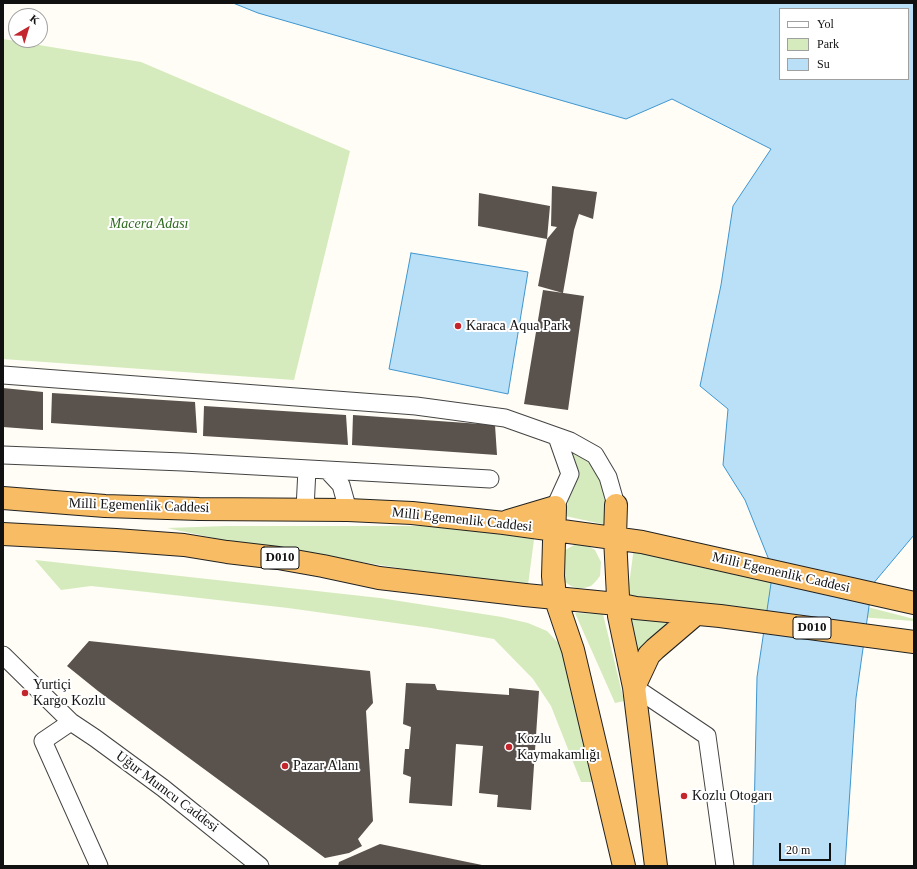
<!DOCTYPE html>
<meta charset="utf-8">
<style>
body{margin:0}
#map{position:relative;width:917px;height:869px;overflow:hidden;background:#fffdf5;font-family:Georgia,serif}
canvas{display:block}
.frame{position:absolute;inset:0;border:4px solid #111;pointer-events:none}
.legend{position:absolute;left:779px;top:8px;width:130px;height:72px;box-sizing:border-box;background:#fff;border:1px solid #a0a0a0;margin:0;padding:5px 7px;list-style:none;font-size:12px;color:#111}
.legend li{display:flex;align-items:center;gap:8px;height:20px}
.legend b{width:20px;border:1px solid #a0a0a0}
.north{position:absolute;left:8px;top:8px;width:40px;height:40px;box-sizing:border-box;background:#fff;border:1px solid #a0a0a0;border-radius:50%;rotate:38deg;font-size:11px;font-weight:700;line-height:16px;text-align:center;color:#111}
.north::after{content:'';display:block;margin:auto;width:14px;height:18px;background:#c4262e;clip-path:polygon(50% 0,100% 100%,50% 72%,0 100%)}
.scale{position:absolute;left:779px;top:843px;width:52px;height:18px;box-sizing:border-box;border:2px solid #111;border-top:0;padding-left:5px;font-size:12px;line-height:14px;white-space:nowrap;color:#111;-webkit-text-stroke:3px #fff;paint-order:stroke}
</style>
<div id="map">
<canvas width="917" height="869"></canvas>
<div class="frame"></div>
<ul class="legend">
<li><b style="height:5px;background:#fff"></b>Yol</li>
<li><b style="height:11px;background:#d5ebbd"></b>Park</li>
<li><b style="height:11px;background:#b9e0f7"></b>Su</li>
</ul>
<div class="north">K</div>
<div class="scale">20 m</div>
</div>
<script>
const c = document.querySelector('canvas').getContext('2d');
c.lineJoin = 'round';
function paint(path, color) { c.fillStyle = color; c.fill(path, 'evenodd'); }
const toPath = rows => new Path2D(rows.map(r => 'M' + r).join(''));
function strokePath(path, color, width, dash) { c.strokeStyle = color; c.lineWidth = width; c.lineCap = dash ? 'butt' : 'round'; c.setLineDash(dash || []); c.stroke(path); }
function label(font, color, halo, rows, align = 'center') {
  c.font = font + ' Georgia,serif'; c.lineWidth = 4; c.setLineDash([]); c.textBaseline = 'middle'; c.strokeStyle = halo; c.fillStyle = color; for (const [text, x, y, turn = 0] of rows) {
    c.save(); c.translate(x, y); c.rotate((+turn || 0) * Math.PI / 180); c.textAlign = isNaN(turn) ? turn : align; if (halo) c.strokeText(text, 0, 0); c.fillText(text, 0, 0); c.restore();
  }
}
paint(toPath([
 [3,39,141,62,350,151,294,380,3,359],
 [570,447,589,457,601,478,606,500,607,525,565,516,575,467],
 [226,526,448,526,535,532,528,585,437,574,228,541,167,528],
 [574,545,581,545,588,546,595,550,601,562,600,576,596,581,591,586,584,588,577,588,571,586,565,582,560,576,562,554,567,549],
 [634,547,914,619,914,621,627,600],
 [35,560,380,598,502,617,528,623,547,631,560,645,569,660,593,782,581,782,551,706,533,679,494,639,431,628,288,608,147,592,91,586,61,590],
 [575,613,603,614,624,701,615,703],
 [630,614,658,620,675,626,635,660]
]), '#d5ebbd');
const water = toPath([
 [233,3,914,3,914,535,872,585,856,698,845,866,753,866,757,677,773,570,745,500,723,465,728,409,700,386,721,285,733,206,771,149,672,99,626,119,258,13,233,3],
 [780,9,908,9,908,79,780,79,780,9],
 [411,253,528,272,508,394,389,369,411,253]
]);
paint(water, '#b9e0f7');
strokePath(water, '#3f96cf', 1);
paint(toPath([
 [552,186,597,192,593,219,579,214,574,230,563,293,538,286,547,239,478,226,479,193,550,206,547,239,557,227,551,226],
 [543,290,584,296,568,410,524,404],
 [3,388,43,392,43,430,3,427],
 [52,393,195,402,197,433,51,423],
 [204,406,346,415,348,445,203,436],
 [353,415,495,425,497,455,352,445],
 [89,641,370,671,373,703,366,711,373,821,358,839,362,846,349,853,325,858,98,691,67,666],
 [406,683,435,684,437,690,509,695,509,688,539,691,531,810,497,807,498,795,479,793,483,746,456,744,452,806,409,803,411,777,403,774,405,749,409,749,411,727,403,724],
 [380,844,482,865,482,866,338,866,339,862]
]), '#5a524d');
const minor = toPath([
 [3,375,416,406,505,418,570,441,595,455,608,477,616,505],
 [3,455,183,462,490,479],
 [327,470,341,485,348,510],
 [555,507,570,474,557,437],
 [305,509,307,469],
 [3,655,71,722,43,741,99,866],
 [634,687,707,736,725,866],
 [71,722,95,738,163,788,260,866]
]);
const trunk = toPath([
 [3,498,105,506,199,509,348,510,412,513,504,523,642,542,914,603],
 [616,505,615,538,619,616,634,687,656,866],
 [508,521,555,507,553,576,555,597,573,650,624,866],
 [3,534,116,540,184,545,227,552,278,558,323,566,379,578,525,595,617,604,636,608,720,616,914,642],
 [634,687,649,655,655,649,696,614]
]);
strokePath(minor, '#444', 19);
strokePath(trunk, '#222', 24);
strokePath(minor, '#fff', 17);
strokePath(trunk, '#f7bc64', 22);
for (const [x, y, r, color] of [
 [458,326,4,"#c4262e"],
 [25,693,4,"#c4262e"],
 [509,747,4,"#c4262e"],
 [285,766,4,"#c4262e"],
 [684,796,4,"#c4262e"]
]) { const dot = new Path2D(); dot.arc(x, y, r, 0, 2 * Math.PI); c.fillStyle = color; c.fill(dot); strokePath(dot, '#fff', 1.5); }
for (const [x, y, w] of [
 [280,558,38],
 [812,628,38]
]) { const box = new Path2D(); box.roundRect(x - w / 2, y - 11, w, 22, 3); c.fillStyle = '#fff'; c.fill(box); strokePath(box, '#111', 1); }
label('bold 13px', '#111', null, [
 ["D010",280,558],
 ["D010",812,628]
]);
label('italic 14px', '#2f6b1f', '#fff', [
 ["Macera Adası",149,224]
]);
label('14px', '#111', '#fff', [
 ["Karaca Aqua Park",466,326],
 ["Yurtiçi",33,685],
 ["Kargo Kozlu",33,701],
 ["Kozlu",517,739],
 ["Kaymakamlığı",517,755],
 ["Pazar Alanı",293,766],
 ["Kozlu Otogarı",692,796]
], 'left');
label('14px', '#111', '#fff', [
 ["Milli Egemenlik Caddesi",139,506,2],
 ["Milli Egemenlik Caddesi",462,520,6],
 ["Milli Egemenlik Caddesi",781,573,13],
 ["Uğur Mumcu Caddesi",167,792,37]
]);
</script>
